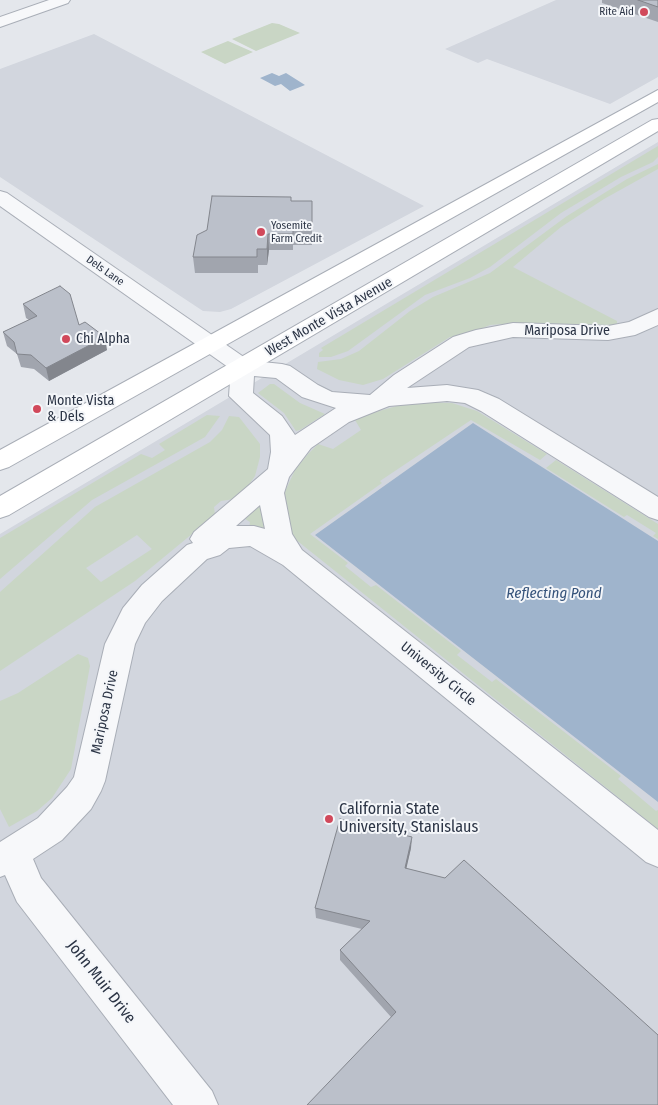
<!DOCTYPE html>
<style>
body{margin:0}
canvas{display:block;background:#e4e7ec}
</style>
<canvas width="658" height="1105"></canvas>
<script>
const c = document.querySelector('canvas').getContext('2d');
c.lineJoin = 'round';
function paint(path, color) { c.fillStyle = color; c.fill(path, 'evenodd'); }
const toPath = rows => new Path2D(rows.map(r => 'M' + r).join(''));
function strokePath(path, color, width, dash) { c.strokeStyle = color; c.lineWidth = width; c.lineCap = dash ? 'butt' : 'round'; c.setLineDash(dash || []); c.stroke(path); }
function label(font, color, halo, rows, align = 'center') {
  c.font = font + ' "Fira Sans Condensed",sans-serif'; c.lineWidth = 4; c.setLineDash([]); c.textBaseline = 'middle'; c.strokeStyle = halo; c.fillStyle = color; for (const [text, x, y, turn = 0] of rows) {
    c.save(); c.translate(x, y); c.rotate((+turn || 0) * Math.PI / 180); c.textAlign = isNaN(turn) ? turn : align; if (halo) c.strokeText(text, 0, 0); c.fillText(text, 0, 0); c.restore();
  }
}
paint(toPath([
 [556,0,658,0,658,77,610,104,487,59,478,63,445,49],
 [94,34,424,206,231,309,220,312,203,311,0,177,0,69],
 [658,142,658,1105,0,1105,0,534]
]), '#d2d6de');
paint(toPath([
 [272,23,279,24,300,33,256,51,232,39],
 [228,41,253,52,225,64,201,52],
 [658,146,658,157,653,162,621,177,561,213,490,267,470,278,425,295,348,351,331,357,319,357,319,353,323,350,321,348],
 [658,164,658,169,604,199,561,227,513,267,617,321,617,325,516,323,490,325,455,340,450,337,383,379,363,385,339,380,317,369,318,362,341,359,359,351,410,311,433,297,490,273,567,216,627,179],
 [270,384,274,384,300,403,325,414,300,430,296,431,284,413,258,393],
 [426,402,452,403,477,411,547,454,540,460,471,420,380,481,382,483,310,534,348,563,345,566,371,587,376,585,461,651,457,655,492,682,496,679,621,776,618,779,656,811,658,810,658,829,290,535,282,498,295,470,308,454,318,444,333,449,361,430,355,420,362,416,400,405],
 [207,415,220,416,205,437,92,500,0,579,0,538,141,454,152,458,165,450,159,444],
 [229,416,239,417,260,444,260,457,255,476,248,486,234,499,221,501,214,507,215,515,135,581,0,671,0,592,95,507,210,442,222,430],
 [137,535,152,549,101,582,86,568],
 [556,460,658,524,658,539,653,536,656,533,627,515,624,517,546,468],
 [261,501,273,538,249,529,250,522,242,517],
 [78,654,88,658,90,666,71,769,52,798,37,811,9,827,0,809,0,701,18,693]
]), '#c9d6c5');
paint(toPath([
 [272,73,279,76,286,73,305,85,290,91,281,84,275,86,260,78],
 [473,423,658,541,658,802,315,535]
]), '#9fb4cc');
const minor = toPath([
 [49,0,70,0,68,3,0,27,0,17,49,0],
 [658,309,658,325,635,335,608,340,513,337,469,347,407,388,447,385,478,390,499,399,658,497,658,520,649,517,481,411,465,403,447,401,389,406,349,422,311,448,289,477,284,493,292,534,302,550,658,830,658,867,646,862,283,565,250,546,229,548,220,555,207,559,162,601,145,623,135,644,105,781,101,791,91,809,62,840,33,859,41,878,212,1091,218,1105,173,1105,17,902,5,875,0,877,0,842,38,818,67,787,74,777,105,644,123,608,142,585,187,545,193,543,190,539,194,532,268,469,271,452,270,435,229,396,231,367,235,362,243,360,282,364,290,366,318,385,332,392,370,395,394,375,453,337,476,330,513,323,608,326,629,322,658,309],
 [254,376,276,378,302,397,336,408,295,435,282,416,253,393,254,376],
 [260,505,265,529,254,526,236,526,260,505]
]);
const tertiary = toPath([
 [0,191,7,193,251,362,255,367,251,372,243,374,235,372,0,206,0,191]
]);
const secondary = toPath([
 [658,90,658,102,9,467,0,470,0,450,658,90],
 [658,119,658,131,9,515,0,518,0,496,652,120,658,119]
]);
strokePath(minor, '#a9aeb7', 2);
strokePath(tertiary, '#a9aeb7', 2);
strokePath(secondary, '#a9aeb7', 2);
paint(minor, '#f7f8fa');
paint(tertiary, '#f7f8fa');
paint(secondary, '#fff');
paint(toPath([
 [602,0,658,0,658,22,602,3],
 [292,201,312,201,312,245,293,245,293,250,269,250,267,265,258,265,258,273,195,273,193,257],
 [23,304,79,325,107,350,49,381,34,369,21,367,17,354,7,346,3,332,29,320,26,318],
 [411,848,406,868,658,1035,391,1017,340,960,340,950,362,929,316,918,315,908]
]), '#a1a5ae');
paint(toPath([
 [268,234,269,250,267,265,267,249],
 [105,337,107,350,49,381,46,368],
 [412,837,411,848,404,879,405,868]
]), '#83868d');
const building = toPath([
 [638,0,658,0,658,7,638,0],
 [212,196,291,197,291,201,312,201,312,229,293,229,293,234,268,234,267,249,257,249,257,257,193,257,197,235,207,230,212,196],
 [60,286,70,294,79,325,85,322,105,337,46,368,31,355,17,354,14,342,3,332,37,316,23,304,60,286],
 [340,819,412,837,405,868,445,878,464,860,658,1035,658,1105,307,1105,396,1012,340,950,370,921,315,908,340,819]
]);
paint(building, '#bbc0ca');
strokePath(building, '#83868d', 1);
for (const [x, y, r, color] of [
 [644,12,5,"#d1495b"],
 [261,232,5,"#d1495b"],
 [66,339,5,"#d1495b"],
 [37,409,5,"#d1495b"],
 [329,819,5,"#d1495b"]
]) { const dot = new Path2D(); dot.arc(x, y, r, 0, 2 * Math.PI); c.fillStyle = color; c.fill(dot); strokePath(dot, '#f4f6f9', 2); }
label('11px', '#2b3445', '#f4f6f9', [
 ["Rite Aid",634,12],
 ["Yosemite",271,226,"left"],
 ["Farm Credit",271,239,"left"]
], 'right');
label('11px', '#2b3445', '#f4f6f9', [
 ["Dels Lane",105,271,35]
]);
label('14px', '#2b3445', '#f4f6f9', [
 ["West Monte Vista Avenue",329,317,-30],
 ["Mariposa Drive",567,331],
 ["University Circle",438,674,39],
 ["Mariposa Drive",105,712,-78]
]);
label('14px', '#2b3445', '#f4f6f9', [
 ["Chi Alpha",76,339],
 ["Monte Vista",47,401],
 ["& Dels",47,417]
], 'left');
label('italic 15px', '#34527a', '#f4f6f9', [
 ["Reflecting Pond",554,594]
]);
label('16px', '#2b3445', '#f4f6f9', [
 ["California State",339,810],
 ["University, Stanislaus",339,828]
], 'left');
label('16px', '#2b3445', '#f4f6f9', [
 ["John Muir Drive",101,982,52]
]);
</script>
